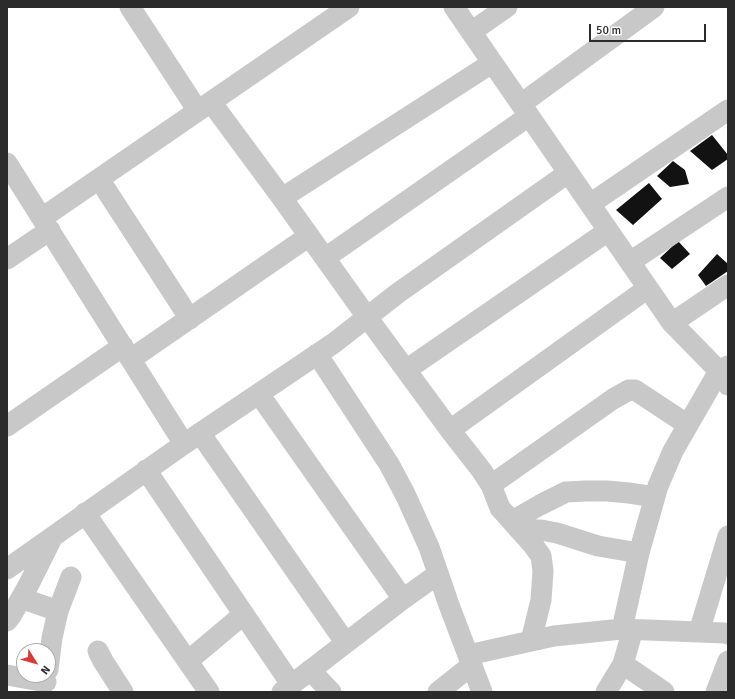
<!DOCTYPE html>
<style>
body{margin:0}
#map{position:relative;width:735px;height:699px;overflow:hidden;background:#fff;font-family:Signika,sans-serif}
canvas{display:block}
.frame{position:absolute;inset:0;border:8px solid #2b2b2b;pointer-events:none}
.north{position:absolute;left:16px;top:643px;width:40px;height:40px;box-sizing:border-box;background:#fff;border:1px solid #aaa;border-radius:50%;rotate:127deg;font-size:11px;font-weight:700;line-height:16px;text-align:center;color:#2b2b2b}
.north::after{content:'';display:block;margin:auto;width:14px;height:18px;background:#dc3834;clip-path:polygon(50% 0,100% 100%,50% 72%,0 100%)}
.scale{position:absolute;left:589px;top:24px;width:117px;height:18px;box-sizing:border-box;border:2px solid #2b2b2b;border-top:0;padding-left:5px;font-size:12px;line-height:14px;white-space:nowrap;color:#2b2b2b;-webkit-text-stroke:3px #fff;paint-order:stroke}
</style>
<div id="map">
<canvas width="735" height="699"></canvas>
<div class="frame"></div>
<div class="north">N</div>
<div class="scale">50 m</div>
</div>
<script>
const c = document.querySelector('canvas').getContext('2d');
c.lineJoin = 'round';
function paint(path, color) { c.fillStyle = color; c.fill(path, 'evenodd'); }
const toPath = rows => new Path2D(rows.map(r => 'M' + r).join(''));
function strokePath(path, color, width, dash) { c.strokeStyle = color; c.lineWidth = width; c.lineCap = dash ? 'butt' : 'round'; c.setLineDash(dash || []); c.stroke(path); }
paint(toPath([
 [712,135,728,155,728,159,712,170,690,151],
 [673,161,685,170,689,184,670,187,657,176],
 [649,183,662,199,633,225,616,210],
 [678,241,690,254,672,269,660,258],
 [717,254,728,264,728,271,706,286,698,275]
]), '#121212');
strokePath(toPath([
 [130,7,198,111],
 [454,7,672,323,719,371,728,385],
 [471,32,507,7],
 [211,102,282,198,367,317,450,430,482,471,491,485,500,508,533,545,541,556,543,571,541,600,531,641],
 [521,104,654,7],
 [7,163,184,444],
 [99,179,190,319],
 [282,198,492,63],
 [590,204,728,110],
 [42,218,349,7],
 [325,258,529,116],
 [7,259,50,230],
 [630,262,728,197],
 [672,323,728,285],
 [317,354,389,464,405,494,429,547,449,605,482,692],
 [131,359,309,236],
 [406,370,608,231],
 [259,394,403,599],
 [7,426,123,346],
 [450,430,648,288],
 [200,433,345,642],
 [146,470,291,684],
 [491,485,613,399,629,390,635,390,688,425],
 [85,513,209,692],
 [512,521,540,505,566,492,586,491,607,491,629,493,655,497],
 [520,530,541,530,557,533,598,546,639,553],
 [7,569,184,444,334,343,398,293,568,173],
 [21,598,58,611],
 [7,621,11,616,28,586,52,538],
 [622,629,639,553,658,486,673,451,719,371,728,366],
 [699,632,728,536],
 [98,651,103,661,123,692],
 [468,655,554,636,622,629,725,633,728,634],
 [188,661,244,614],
 [623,664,664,692],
 [48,670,52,638,58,611,71,577],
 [310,670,331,692],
 [7,675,46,682],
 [282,692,403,599,438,574],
 [438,692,472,665],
 [606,692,623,664,633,629],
 [716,692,728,661]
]), '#c8c8c8', 21);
</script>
